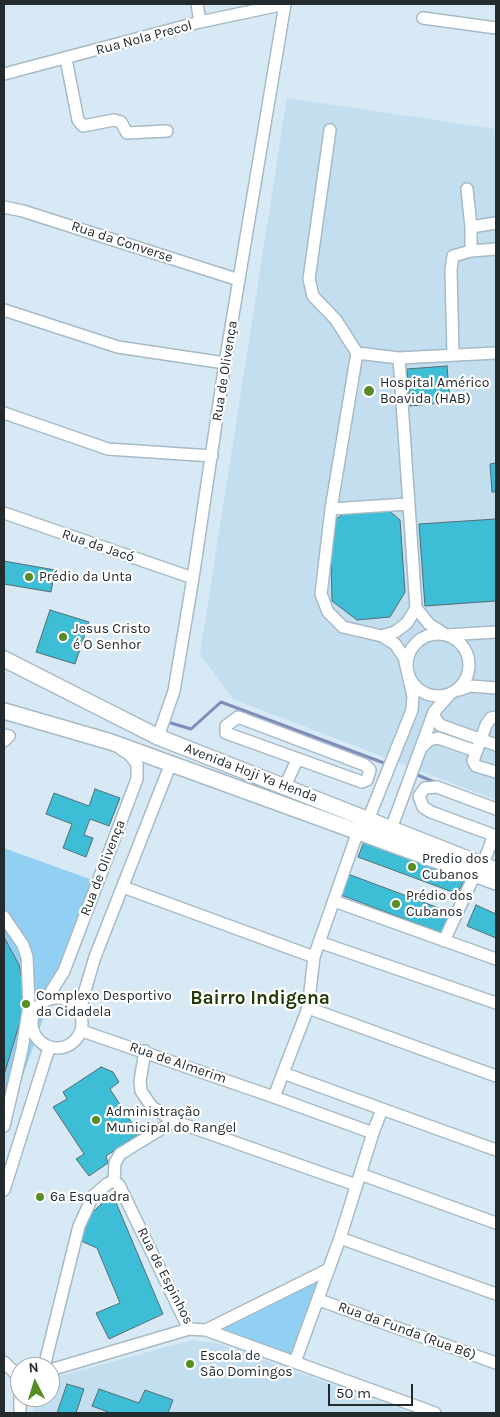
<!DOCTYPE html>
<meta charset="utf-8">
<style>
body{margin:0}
#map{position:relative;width:500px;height:1417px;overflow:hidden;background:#d6e9f5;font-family:Karla,sans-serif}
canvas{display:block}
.frame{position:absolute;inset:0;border:5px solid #242b2f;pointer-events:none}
.north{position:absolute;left:10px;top:1357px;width:50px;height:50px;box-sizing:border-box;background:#fff;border:1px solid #a7aaac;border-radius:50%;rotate:355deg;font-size:14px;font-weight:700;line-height:20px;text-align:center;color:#242b2f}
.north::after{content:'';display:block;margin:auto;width:18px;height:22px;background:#598c23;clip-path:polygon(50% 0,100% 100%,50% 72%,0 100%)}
.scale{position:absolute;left:328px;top:1384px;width:85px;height:22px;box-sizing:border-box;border:2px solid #242b2f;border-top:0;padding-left:6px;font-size:15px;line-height:18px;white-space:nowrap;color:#242b2f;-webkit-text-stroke:4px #fff;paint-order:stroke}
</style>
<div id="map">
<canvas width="500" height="1417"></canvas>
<div class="frame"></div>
<div class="north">N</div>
<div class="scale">50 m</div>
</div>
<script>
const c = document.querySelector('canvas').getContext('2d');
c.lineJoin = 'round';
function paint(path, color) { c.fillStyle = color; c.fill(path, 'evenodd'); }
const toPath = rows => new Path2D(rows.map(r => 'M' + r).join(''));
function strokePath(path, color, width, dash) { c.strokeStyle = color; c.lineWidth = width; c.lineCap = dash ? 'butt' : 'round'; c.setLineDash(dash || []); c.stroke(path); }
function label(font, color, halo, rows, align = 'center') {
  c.font = font + ' Karla,sans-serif'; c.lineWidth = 4.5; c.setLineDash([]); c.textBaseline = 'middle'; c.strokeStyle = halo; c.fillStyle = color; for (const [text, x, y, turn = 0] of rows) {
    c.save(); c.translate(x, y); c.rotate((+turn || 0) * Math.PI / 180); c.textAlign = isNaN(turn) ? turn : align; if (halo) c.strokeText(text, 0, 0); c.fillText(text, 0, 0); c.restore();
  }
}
paint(toPath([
 [287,98,496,129,496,800,233,699,200,654],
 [192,1340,220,1344,411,1413,33,1413,33,1397,50,1397,50,1379]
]), '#c3deee');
paint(toPath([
 [4,848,92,880,4,1129],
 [321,1280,290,1355,221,1328]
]), '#91cff3');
strokePath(toPath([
 [171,723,191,729,221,702,384,763],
 [415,774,437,783]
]), '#818cba', 3);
const building = toPath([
 [447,366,450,402,410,406,407,369,447,366],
 [496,463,496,492,492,492,490,464,496,463],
 [387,509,400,520,405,592,390,617,357,620,332,601,331,556,336,519,347,512,387,509],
 [496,519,496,601,425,606,419,524,496,519],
 [4,561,55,570,51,592,4,584,4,561],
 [50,610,89,622,75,664,36,652,50,610],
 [95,789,120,798,109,826,90,819,84,835,93,838,86,857,63,848,72,824,46,814,54,793,89,806,95,789],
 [365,839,465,877,458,894,358,857,365,839],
 [348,874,452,913,444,934,341,895,348,874],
 [476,905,496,914,496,938,467,926,476,905],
 [4,937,19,965,24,990,22,1015,4,1075,4,937],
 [101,1067,113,1072,119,1082,110,1089,139,1134,106,1156,108,1163,89,1176,76,1159,84,1154,53,1107,67,1099,63,1092,101,1067],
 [112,1193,163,1314,109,1339,96,1313,120,1303,97,1248,81,1241,89,1216,112,1193],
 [67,1384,84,1389,76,1413,57,1413,67,1384],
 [99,1389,139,1403,145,1390,173,1400,168,1413,111,1413,92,1406,99,1389]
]);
paint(building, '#3dbdd6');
strokePath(building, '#576c71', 1);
const minor = toPath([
 [197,4,200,22],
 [423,18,496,28],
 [66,59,78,120,83,126,114,120,121,122,127,133,167,131],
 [4,74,200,22,285,4],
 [330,130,309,279,313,296,336,320,357,353,331,509,321,594,328,612,343,627,382,636,395,644,404,657,413,696,412,710,368,820],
 [467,189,471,227],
 [4,207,23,211,239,280],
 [471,251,471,227,496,223],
 [4,310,118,347,225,363],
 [357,353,399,358,416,608,429,624,446,635,496,632],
 [453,355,451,269,453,256,471,251,496,249],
 [399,358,496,353],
 [4,413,108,449,212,456],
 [331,509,408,504],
 [4,513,193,578],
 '407 665a31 31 0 1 1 62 0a31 31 0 1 1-62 0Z',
 [382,636,395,632,407,623,416,608],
 [459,690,470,686,496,688],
 [434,712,435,718,440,725,496,745],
 [238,717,365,765,370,770,367,780,362,782,226,733,226,726,238,717],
 [496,717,491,718,486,725,473,761,476,766,496,772],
 [4,735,9,736,4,741],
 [158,737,174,691,193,578,225,363,285,4],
 [421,748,429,740,438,738,476,751],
 [285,786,297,760],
 [496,809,437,787,425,788,419,796,423,807,431,812,496,836],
 [391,829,434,712,449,695],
 [483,864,494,835],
 [123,887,314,957],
 [334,901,496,959],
 [4,917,23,945,27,957,29,1006,22,1049,4,1126],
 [444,941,475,874],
 [319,942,496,1003],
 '32 1023a25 25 0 1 1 50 0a25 25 0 1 1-50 0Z',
 [46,1000,64,971,137,779,137,764,129,754,121,749],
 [308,1008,496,1076],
 [81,1015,83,997,95,957,171,763],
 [82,1031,274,1097],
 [145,1051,140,1081,141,1091,152,1107,174,1121],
 [283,1073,382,1109,373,1133,274,1097,283,1073,308,1008,314,957,358,831],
 [382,1109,496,1150],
 [360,1174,496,1223],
 [114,1181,115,1163,120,1154,174,1121,356,1185],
 [114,1181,119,1185,189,1329],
 [4,1190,49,1048],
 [340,1238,496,1294],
 [319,1300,496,1363],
 [206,1330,329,1269],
 [4,1362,20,1378],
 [295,1362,340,1238,373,1133],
 [44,1367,79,1226,93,1196,107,1184,114,1181],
 [50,1370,189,1329,206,1330,435,1413],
 [20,1413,20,1397]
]);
const major = toPath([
 [4,659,158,737,496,870],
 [4,711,111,742,496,882]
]);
strokePath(minor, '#a7bac5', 14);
strokePath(major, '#a7bac5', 18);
strokePath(minor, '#fff', 11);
strokePath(major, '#fff', 15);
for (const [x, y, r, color] of [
 [369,391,6,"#598c23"],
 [29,577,5,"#598c23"],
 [63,637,5,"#598c23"],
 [412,867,5,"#598c23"],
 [396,904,5,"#598c23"],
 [26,1004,5,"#598c23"],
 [96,1120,5,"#598c23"],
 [40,1197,5,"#598c23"],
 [190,1364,5,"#598c23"]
]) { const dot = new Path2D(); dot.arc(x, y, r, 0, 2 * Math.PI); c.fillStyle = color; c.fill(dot); strokePath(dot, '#fff', 2); }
label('14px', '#242b2f', '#fff', [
 ["Rua Nola Precol",144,38,-15],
 ["Rua da Converse",122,242,18],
 ["Rua de Olivença",225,371,-81],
 ["Rua da Jacó",98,546,19],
 ["Avenida Hoji Ya Henda",251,773,21],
 ["Rua de Olivença",103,868,-69],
 ["Rua de Almerim",178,1063,19],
 ["Rua de Espinhos",165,1276,63],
 ["Rua da Funda (Rua B6)",407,1331,20]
]);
label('14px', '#242b2f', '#fff', [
 ["Hospital Américo",380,383],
 ["Boavida (HAB)",380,399],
 ["Prédio da Unta",39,577],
 ["Jesus Cristo",73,629],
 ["é O Senhor",73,645],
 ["Predio dos",422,859],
 ["Cubanos",422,875],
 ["Prédio dos",406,896],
 ["Cubanos",406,912],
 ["Complexo Desportivo",36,996],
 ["da Cidadela",36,1012],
 ["Administração",106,1112],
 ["Municipal do Rangel",106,1128],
 ["6ª Esquadra",50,1197],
 ["Escola de",200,1356],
 ["São Domingos",200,1372]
], 'left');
label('bold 19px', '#243c0a', '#fff', [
 ["Bairro Indigena",260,999]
]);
</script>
